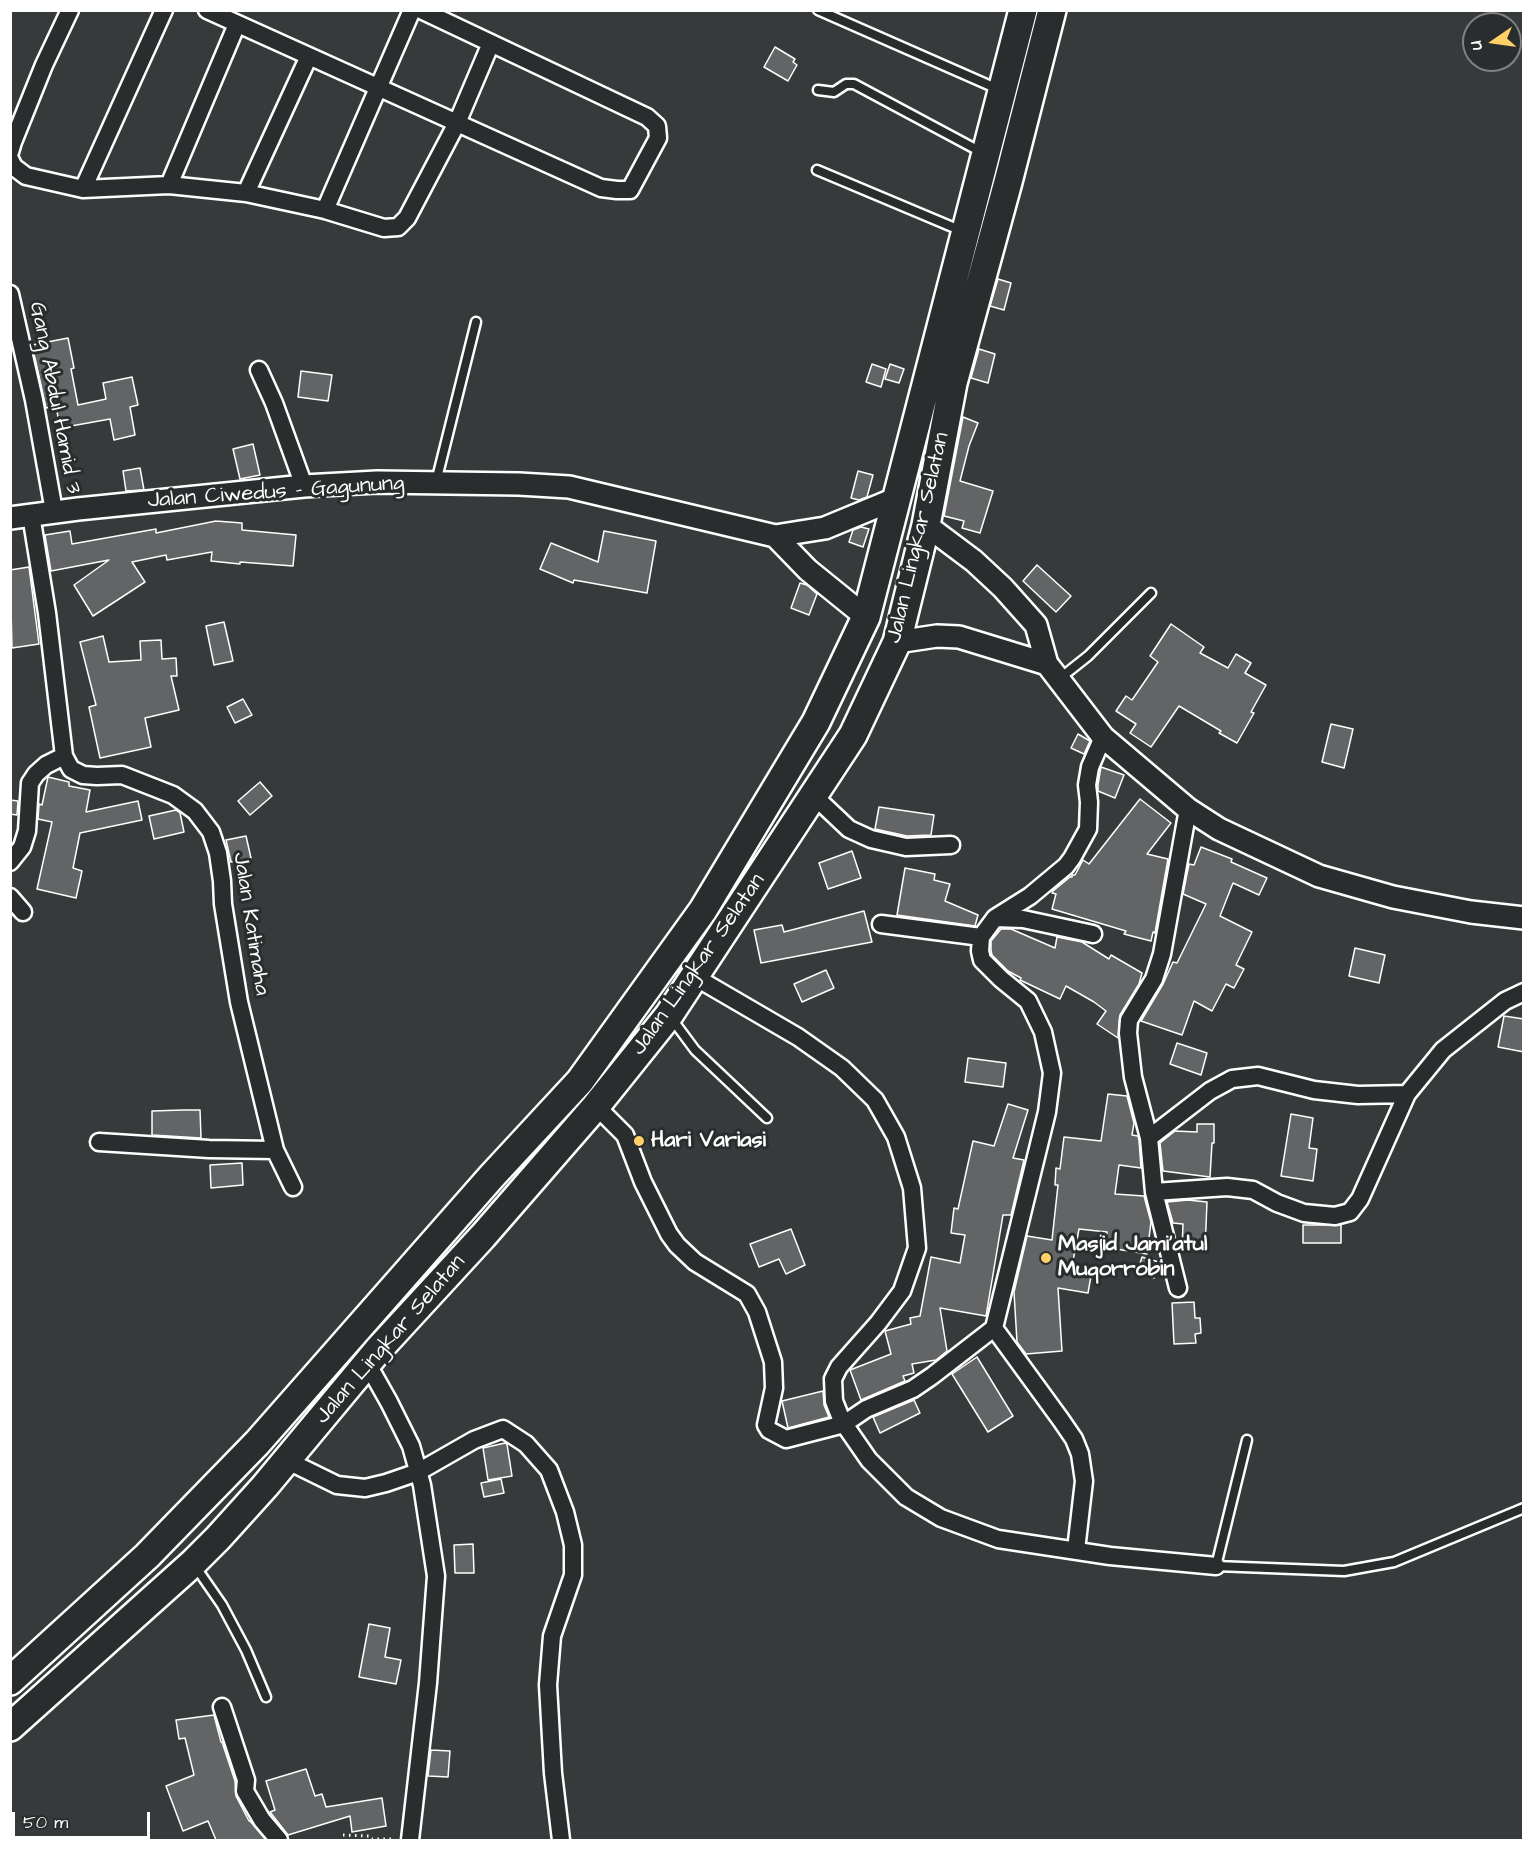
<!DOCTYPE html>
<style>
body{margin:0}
#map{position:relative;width:1534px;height:1851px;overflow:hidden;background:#373a3b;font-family:"Architects Daughter",sans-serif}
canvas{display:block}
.frame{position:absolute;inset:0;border:12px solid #fff;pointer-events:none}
.north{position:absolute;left:1462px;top:12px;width:60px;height:60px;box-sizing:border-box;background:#2a2d2e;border:2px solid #7f8182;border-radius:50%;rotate:257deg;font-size:16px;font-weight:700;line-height:24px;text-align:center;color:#fff}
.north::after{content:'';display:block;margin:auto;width:21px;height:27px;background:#ffd166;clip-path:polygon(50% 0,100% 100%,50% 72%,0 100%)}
.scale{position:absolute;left:12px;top:1812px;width:138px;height:27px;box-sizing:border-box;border:3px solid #fff;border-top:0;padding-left:8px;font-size:18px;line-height:21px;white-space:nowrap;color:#fff;-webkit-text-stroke:4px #2a2d2e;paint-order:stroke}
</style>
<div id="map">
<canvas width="1534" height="1851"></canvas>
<div class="frame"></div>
<div class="north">U</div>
<div class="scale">50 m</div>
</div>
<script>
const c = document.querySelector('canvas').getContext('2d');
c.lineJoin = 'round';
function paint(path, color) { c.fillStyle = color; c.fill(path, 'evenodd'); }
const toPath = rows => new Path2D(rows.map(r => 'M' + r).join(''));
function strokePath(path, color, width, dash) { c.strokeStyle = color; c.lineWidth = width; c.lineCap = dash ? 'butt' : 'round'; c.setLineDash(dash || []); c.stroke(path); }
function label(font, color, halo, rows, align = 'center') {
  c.font = font + ' "Architects Daughter",sans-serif'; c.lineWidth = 6; c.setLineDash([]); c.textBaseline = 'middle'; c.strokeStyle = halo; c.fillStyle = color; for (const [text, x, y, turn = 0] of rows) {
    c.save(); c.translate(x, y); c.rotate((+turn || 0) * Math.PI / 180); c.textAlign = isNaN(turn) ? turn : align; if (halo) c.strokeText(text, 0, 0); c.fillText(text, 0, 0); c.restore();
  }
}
const building = toPath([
 [775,47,795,59,793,62,797,65,788,81,764,67,775,47],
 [998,279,1011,283,1004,310,990,306,998,279],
 [68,338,74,368,71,369,78,405,106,399,103,383,132,377,138,405,130,407,135,435,114,440,110,419,60,428,56,406,46,408,32,345,68,338],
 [979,349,995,354,988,383,971,378,979,349],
 [872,364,886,369,881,387,866,382,872,364],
 [890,364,904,369,899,383,885,379,890,364],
 [301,371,332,375,328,401,298,397,301,371],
 [963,417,978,423,969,446,960,481,993,491,980,533,962,528,964,521,944,516,963,417],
 [253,444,260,475,240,479,233,449,253,444],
 [140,468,144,490,126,491,123,471,140,468],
 [858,471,873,475,867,497,859,500,851,498,858,471],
 [216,521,242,523,242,530,296,535,293,566,240,562,240,564,211,561,212,552,167,560,166,555,132,562,145,582,93,616,74,585,109,560,51,571,45,535,70,531,72,544,156,529,156,533,216,521],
 [861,527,869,529,863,547,849,542,853,530,861,527],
 [604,531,656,541,647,593,574,580,573,583,540,569,551,543,598,562,604,531],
 [1037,565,1071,596,1056,612,1023,581,1037,565],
 [29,567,39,644,12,648,10,570,29,567],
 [800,583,807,585,817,594,809,615,791,608,800,583],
 [224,622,233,661,214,665,206,626,224,622],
 [1171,624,1204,647,1200,653,1228,668,1236,654,1251,663,1245,673,1266,685,1251,712,1254,713,1237,743,1219,733,1221,731,1179,706,1151,747,1130,733,1136,724,1116,711,1126,696,1132,700,1158,662,1150,656,1171,624],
 [103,636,109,662,141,660,140,641,161,640,162,659,176,658,177,676,171,676,179,710,145,718,151,747,100,758,89,707,96,705,80,642,103,636],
 [243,699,252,715,235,723,227,707,243,699],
 [1331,724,1353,729,1344,768,1322,762,1331,724],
 [1078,734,1090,741,1084,754,1071,748,1078,734],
 [1101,767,1124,775,1115,798,1098,791,1098,785,1101,767],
 [48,777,69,782,69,786,90,790,86,812,138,801,142,820,80,833,73,868,82,871,76,898,37,889,52,822,38,819,39,804,42,805,48,777],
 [260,782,272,796,250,815,238,801,260,782],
 [1140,799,1171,823,1147,854,1168,859,1155,933,1153,932,1151,941,1124,934,1126,931,1052,909,1056,894,1052,893,1053,891,1070,877,1072,877,1072,875,1075,875,1083,860,1089,864,1140,799],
 [10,800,18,801,17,815,10,814,10,800],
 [879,807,934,815,931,835,907,836,875,829,879,807],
 [176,810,180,813,184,832,154,839,149,816,176,810],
 [246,836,251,858,231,862,226,840,246,836],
 [1201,847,1232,859,1231,862,1267,878,1259,895,1233,883,1220,916,1252,932,1236,965,1244,969,1234,988,1226,984,1212,1011,1194,1001,1182,1035,1141,1021,1163,984,1173,962,1177,963,1206,904,1183,894,1189,864,1194,865,1201,847],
 [852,851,861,878,828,889,819,863,852,851],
 [905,868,935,874,934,880,950,884,945,901,978,915,975,926,897,915,905,868],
 [864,911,872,942,761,963,754,930,782,925,784,932,864,911],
 [1001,929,1011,929,1055,948,1057,937,1082,942,1109,959,1111,955,1142,973,1139,984,1120,1015,1118,1038,1097,1024,1106,1011,1094,1002,1066,986,1060,999,1020,980,1021,978,1008,971,992,955,991,950,991,941,1001,929],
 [1355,948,1385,955,1379,983,1349,976,1355,948],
 [826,970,834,988,802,1002,794,984,826,970],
 [1504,1016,1524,1019,1524,1052,1498,1047,1504,1016],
 [1177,1043,1207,1053,1201,1075,1170,1064,1177,1043],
 [968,1058,1006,1063,1003,1087,965,1082,968,1058],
 [1108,1094,1127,1096,1134,1123,1132,1135,1138,1136,1139,1140,1141,1168,1119,1165,1115,1194,1144,1196,1151,1222,1147,1254,1104,1247,1107,1232,1079,1229,1071,1272,1091,1276,1088,1293,1058,1288,1062,1351,1026,1354,1017,1342,1014,1292,1027,1236,1052,1240,1058,1185,1055,1185,1056,1168,1060,1169,1064,1137,1101,1141,1108,1094],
 [1008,1104,1028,1110,1013,1158,1024,1160,1011,1215,1003,1215,986,1316,940,1308,947,1351,936,1360,912,1364,914,1373,903,1376,905,1381,861,1400,850,1370,891,1354,885,1331,911,1324,910,1318,920,1316,931,1257,960,1263,965,1235,951,1233,954,1208,958,1209,973,1141,994,1146,1008,1104],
 [183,1110,200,1110,201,1138,152,1135,152,1111,183,1110],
 [1291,1114,1313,1118,1309,1148,1317,1149,1313,1181,1281,1176,1291,1114],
 [1197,1124,1214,1124,1214,1143,1212,1143,1210,1177,1163,1171,1160,1143,1175,1131,1197,1132,1197,1124],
 [242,1163,243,1185,211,1188,210,1165,242,1163],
 [1188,1200,1207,1202,1205,1250,1182,1249,1183,1224,1173,1223,1167,1202,1188,1200],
 [1303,1225,1341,1225,1341,1243,1303,1243,1303,1225],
 [791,1229,805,1265,786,1274,779,1259,759,1267,750,1244,791,1229],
 [1142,1257,1159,1262,1154,1278,1137,1273,1142,1257],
 [1194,1302,1195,1318,1200,1318,1201,1333,1195,1334,1196,1343,1174,1344,1172,1303,1194,1302],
 [977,1357,1013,1416,988,1432,952,1374,977,1357],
 [823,1391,824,1405,829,1417,788,1428,782,1401,823,1391],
 [914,1400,920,1413,880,1433,873,1417,914,1400],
 [505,1443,507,1444,512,1476,488,1480,483,1448,505,1443],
 [501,1479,504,1493,484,1497,481,1483,501,1479],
 [473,1544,474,1573,455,1573,454,1545,473,1544],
 [369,1624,390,1628,385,1657,401,1660,396,1684,359,1677,369,1624],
 [214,1715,221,1742,222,1742,235,1781,236,1796,249,1821,250,1821,266,1840,216,1840,208,1821,183,1831,166,1786,194,1775,185,1738,179,1739,176,1720,214,1715],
 [431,1750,450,1751,448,1777,428,1776,431,1750],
 [306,1769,315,1796,322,1794,326,1807,382,1798,386,1826,352,1832,350,1816,288,1835,270,1812,275,1810,266,1781,306,1769]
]);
paint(building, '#636465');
strokePath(building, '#fff', 1.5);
const service = toPath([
 [818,10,1000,90],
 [818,90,834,92,846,84,854,84,983,153],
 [817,170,962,231],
 [436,482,476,322],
 [1059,679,1088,656,1151,593],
 [672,1019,695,1050,767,1118],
 [1247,1440,1216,1566,1344,1571,1394,1562,1524,1508],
 [195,1566,222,1605,246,1650,266,1697]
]);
const minor = toPath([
 [207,10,601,188,617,190,630,190,658,138,657,126,647,117,421,10],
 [10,152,13,142,44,65,70,10],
 [10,159,14,167,26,176,83,189,169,185,246,193,325,210,384,228,398,227,407,218,457,123,491,43],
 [169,185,237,24],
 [83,189,164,10],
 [246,193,309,56],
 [325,210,412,10],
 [10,294,34,400,54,511],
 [259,370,274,403,304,486],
 [31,515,47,613,64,756,71,769,83,775,97,776,122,775,173,795,195,811,211,832,218,853,222,881,223,904,239,1002,275,1150,293,1187],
 [813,795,849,829,871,839,906,847,951,845],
 [10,862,22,847,27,831,30,783,36,774,46,765,64,756],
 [10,897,23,912],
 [995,918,1023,919,1093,934],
 [881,924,981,937],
 [695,977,798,1037,842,1068,875,1100,896,1137,912,1188,917,1248,902,1291,878,1323,839,1367,833,1379,834,1401,842,1421,869,1460,906,1497,941,1518,998,1539,1110,1556,1216,1566],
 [596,1106,625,1135,643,1182,669,1234,677,1245,695,1262,747,1294,757,1312,773,1362,774,1388,766,1425,769,1430,786,1439,844,1424,866,1409,913,1389,932,1376,994,1328,1047,1112,1052,1073,1043,1032,1028,1001,1001,979,982,960,980,951,981,937,995,918,1030,896,1066,866,1072,858,1088,829,1089,802,1087,785,1090,767,1103,737],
 [1149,1138,1210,1091,1232,1079,1258,1076,1314,1090,1358,1095,1407,1094],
 [99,1142,209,1149,275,1150],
 [1154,1192,1227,1187,1253,1190,1277,1203,1304,1213,1335,1216,1350,1212,1360,1199,1407,1094,1443,1050,1505,1001,1524,992],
 [1178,1288,1154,1192,1149,1138,1133,1077,1128,1033,1129,1020,1154,979,1162,954,1188,809],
 [994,1328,1061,1420,1074,1439,1080,1454,1084,1481,1076,1550],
 [367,1363,389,1402,411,1446,422,1485,436,1576,428,1683,410,1840],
 [286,1460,337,1485,365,1488,386,1483,418,1472,474,1440,503,1429,526,1444,549,1470,565,1512,573,1545,573,1575,552,1636,548,1685,553,1773,561,1840],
 [222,1707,246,1780,245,1791,262,1820,279,1840]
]);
const tertiary = toPath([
 [10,518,78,509,304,486,377,482,519,484,569,487,775,536,808,570,866,617],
 [926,525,974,561,1003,588,1036,625,1047,664,1103,737,1188,809,1219,829,1319,876,1393,897,1471,912,1524,918],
 [775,536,825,528,895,499],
 [897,642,937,636,959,637,1047,664]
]);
const trunk = toPath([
 [10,1681,147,1556,257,1443,492,1176,580,1081,703,910,816,722,866,617,1023,10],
 [10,1727,193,1563,218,1538,265,1486,379,1349,483,1236,596,1106,669,1015,853,735,897,642,926,525,953,383,1008,182,1052,10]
]);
strokePath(service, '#fff', 13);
strokePath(minor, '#fff', 21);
strokePath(tertiary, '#fff', 26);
strokePath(trunk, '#fff', 32);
strokePath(toPath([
 [343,1835,370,1836,372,1839,393,1839]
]), '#fff', 3, [1.5, 4.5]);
strokePath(service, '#2a2d2e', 8);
strokePath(minor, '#2a2d2e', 16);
strokePath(tertiary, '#2a2d2e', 21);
strokePath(trunk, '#2a2d2e', 27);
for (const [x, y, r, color] of [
 [639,1141,6,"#ffd166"],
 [1046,1258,6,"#ffd166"]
]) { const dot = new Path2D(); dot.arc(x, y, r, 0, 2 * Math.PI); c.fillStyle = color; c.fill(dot); strokePath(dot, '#2a2d2e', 2); }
label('22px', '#fff', '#2a2d2e', [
 ["Gang Abdul Hamid 3",54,398,79],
 ["Jalan Ciwedus - Gagunung",276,493,-4],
 ["Jalan Lingkar Selatan",919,538,-77],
 ["Jalan Katimaha",250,924,81],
 ["Jalan Lingkar Selatan",699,965,-55],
 ["Jalan Lingkar Selatan",391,1340,-49]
]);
label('bold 22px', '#fff', '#2a2d2e', [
 ["Hari Variasi",651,1141],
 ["Masjid Jami'atul",1058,1245],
 ["Muqorrobin",1058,1270]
], 'left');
</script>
